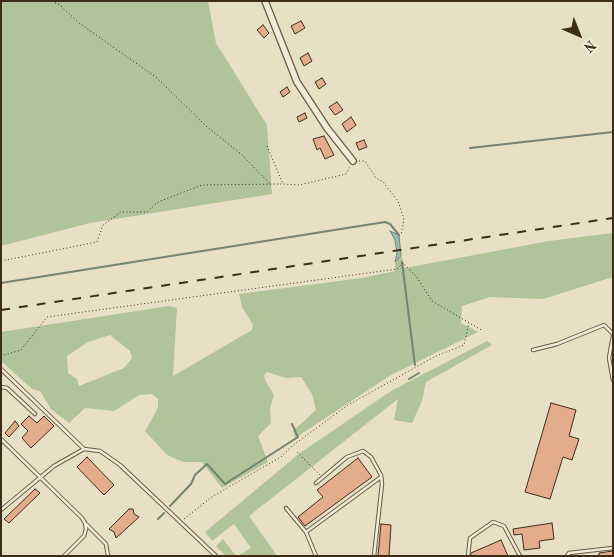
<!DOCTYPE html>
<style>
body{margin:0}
#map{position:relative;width:614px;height:557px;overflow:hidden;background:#e8e0c5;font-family:"Old Standard TT",serif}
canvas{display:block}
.frame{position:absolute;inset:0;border:2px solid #3f2c18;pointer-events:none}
.north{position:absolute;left:554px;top:10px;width:50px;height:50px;-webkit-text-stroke:4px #f0ebd9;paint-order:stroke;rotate:136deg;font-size:14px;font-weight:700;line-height:20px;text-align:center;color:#3f2c18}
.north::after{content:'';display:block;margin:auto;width:18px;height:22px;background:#3f2c18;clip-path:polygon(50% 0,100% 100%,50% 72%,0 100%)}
</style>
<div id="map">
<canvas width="614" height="557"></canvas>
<div class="frame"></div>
<div class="north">N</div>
</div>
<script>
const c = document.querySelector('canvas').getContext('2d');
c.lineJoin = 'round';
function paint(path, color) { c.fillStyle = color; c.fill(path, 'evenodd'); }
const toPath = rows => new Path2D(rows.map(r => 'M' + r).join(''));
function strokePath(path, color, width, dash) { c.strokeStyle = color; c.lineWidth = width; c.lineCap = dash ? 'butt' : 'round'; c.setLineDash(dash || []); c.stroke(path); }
paint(toPath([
 [1,1,208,1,216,43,267,125,272,194,90,223,1,246],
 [613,233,613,277,543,299,490,297,462,306,461,323,478,332,391,375,295,438,293,431,316,410,312,394,301,377,286,378,267,372,264,375,265,380,274,395,270,408,271,423,258,436,268,462,222,488,202,462,183,462,167,455,145,431,158,408,158,399,152,394,139,395,114,411,85,408,69,423,51,409,40,391,32,389,1,361,1,332,169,306,177,308,173,376,252,330,253,325,242,307,239,294,362,278,395,271,395,262,401,256,405,268,549,241],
 [110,335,130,351,132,358,124,368,79,386,77,379,68,373,67,356,88,342],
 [487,341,492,345,426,382,422,401,412,423,394,420,398,399,249,516,277,556,238,556,251,548,234,524,212,541,205,532,300,453,391,391],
 [223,539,236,556,226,556,216,546]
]), '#b1c398');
const water = toPath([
 [390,231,399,235,401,256,395,262,397,253,395,240,390,231]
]);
paint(water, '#98bdb0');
strokePath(water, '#748373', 1);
strokePath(toPath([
 [470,148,613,132],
 [402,262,415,365],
 [1,283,385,222,390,224,399,235],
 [409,379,419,373],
 [170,506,191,484,195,475,207,464,225,484,298,437,292,424],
 [158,519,164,513]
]), '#748373', 2);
const building = toPath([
 [301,21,305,28,295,34,291,26,301,21],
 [263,25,269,33,264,38,257,30,263,25],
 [308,53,312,61,304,66,300,58,308,53],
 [322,78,326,84,319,89,315,82,322,78],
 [287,87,290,92,283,97,280,92,287,87],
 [337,102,343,110,335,115,329,107,337,102],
 [305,113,307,118,299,122,297,117,305,113],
 [351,117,356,125,347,132,342,124,351,117],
 [324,136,334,155,325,159,320,148,317,150,313,139,324,136],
 [364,140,367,147,359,150,356,143,364,140],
 [551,403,576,410,569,436,579,439,572,460,563,457,550,499,525,492,551,403],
 [29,416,37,423,44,416,54,426,31,448,22,438,28,431,21,424,29,416],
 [15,421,19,426,9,437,5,433,15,421],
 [87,457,114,485,104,495,77,467,87,457],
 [358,458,372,477,305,526,298,517,323,497,317,490,358,458],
 [35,489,40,493,9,523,4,519,35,489],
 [129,509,133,509,134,514,139,517,116,538,114,532,109,529,129,509],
 [552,523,554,539,539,541,540,548,524,550,522,534,514,535,513,529,552,523],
 [381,524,391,525,389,556,378,556,381,524],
 [501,540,508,556,471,556,471,553,501,540],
 [613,551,613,556,599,556,599,553,613,551]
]);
paint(building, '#e3ad8d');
strokePath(building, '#3f2c18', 1);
const lane = toPath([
 [613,336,609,358,613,380],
 [533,350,557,344,604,325,613,334],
 [1,369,84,449],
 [1,387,7,388,35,414],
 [1,439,82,518,85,523,86,529,84,536,64,556],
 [316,483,347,457,363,451,371,457,381,475,382,484,374,556],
 [286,508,306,532,316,556],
 [1,510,54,466,84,449,100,451,120,465,216,556],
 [86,524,106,544,108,556],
 [306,532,381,477],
 [468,556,470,538,493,522,504,526,520,556],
 [567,556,569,553,613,548]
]);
const street = toPath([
 [265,1,297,82,327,128,353,161]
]);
strokePath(lane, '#695943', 4.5);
strokePath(street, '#695943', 8);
strokePath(toPath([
 [52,1,60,5,79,23,157,78,206,126,241,154,271,185],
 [267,146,283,184,299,185,346,174,350,166],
 [359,161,365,161,376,178,383,182,398,201,404,219,401,235],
 [1,261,97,242,103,225,121,212,147,212,158,202,202,185,283,184],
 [1,356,21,350,47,317,397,269,403,263,416,276,432,301,483,331],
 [297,452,320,475],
 [184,519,213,496,281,457,292,446,348,405,436,356,464,345,469,323]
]), '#3f2c18', 1, [1, 2.5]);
strokePath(lane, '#f0ebd9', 2.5);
strokePath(street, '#f0ebd9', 5.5);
strokePath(toPath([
 [1,310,613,218]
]), '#3f2c18', 2, [9, 9]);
</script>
